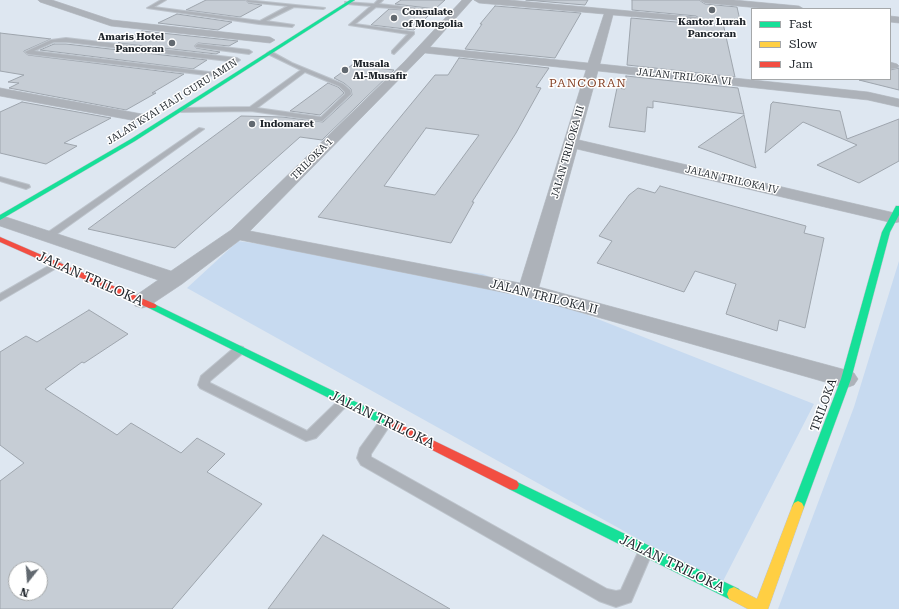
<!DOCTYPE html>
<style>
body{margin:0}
#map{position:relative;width:899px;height:609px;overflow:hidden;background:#dee7f1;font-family:"Roboto Serif",serif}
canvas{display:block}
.legend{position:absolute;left:751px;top:8px;width:140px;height:72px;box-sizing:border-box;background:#fff;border:1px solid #a5a8aa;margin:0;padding:5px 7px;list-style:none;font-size:12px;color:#1f252b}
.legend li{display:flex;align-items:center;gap:8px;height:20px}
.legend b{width:20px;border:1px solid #a5a8aa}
.north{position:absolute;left:8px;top:561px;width:40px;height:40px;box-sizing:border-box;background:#fff;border:1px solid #a5a8aa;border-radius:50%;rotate:197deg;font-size:11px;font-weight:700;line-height:16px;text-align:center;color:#1f252b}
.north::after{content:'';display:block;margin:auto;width:14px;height:18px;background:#626970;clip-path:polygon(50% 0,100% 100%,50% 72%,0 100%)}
</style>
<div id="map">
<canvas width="899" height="609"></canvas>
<ul class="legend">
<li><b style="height:5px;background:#16e098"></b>Fast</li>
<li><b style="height:5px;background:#ffcf43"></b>Slow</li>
<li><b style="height:5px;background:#f24e42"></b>Jam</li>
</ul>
<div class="north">N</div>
</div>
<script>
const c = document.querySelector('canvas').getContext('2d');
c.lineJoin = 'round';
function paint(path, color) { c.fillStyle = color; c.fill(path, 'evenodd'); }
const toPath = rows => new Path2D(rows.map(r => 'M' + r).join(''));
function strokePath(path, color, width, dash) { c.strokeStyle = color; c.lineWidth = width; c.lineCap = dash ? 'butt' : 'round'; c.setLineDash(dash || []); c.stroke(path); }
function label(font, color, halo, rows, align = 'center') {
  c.font = font + ' "Roboto Serif",serif'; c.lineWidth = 3; c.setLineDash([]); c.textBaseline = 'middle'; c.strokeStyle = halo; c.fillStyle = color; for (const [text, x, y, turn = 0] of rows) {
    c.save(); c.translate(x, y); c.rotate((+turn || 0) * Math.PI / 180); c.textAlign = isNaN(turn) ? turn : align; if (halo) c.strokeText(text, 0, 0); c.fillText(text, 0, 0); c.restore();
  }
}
paint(toPath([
 [238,241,483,274,814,404,721,585,187,288],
 [899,261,899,609,778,609,854,407]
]), '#c7daf0');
const building = toPath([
 [206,0,245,0,248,3,262,5,240,17,186,10,206,0],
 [401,0,445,0,435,9,395,4,401,0],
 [526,0,588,0,585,5,526,0],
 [632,0,699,0,705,4,737,7,741,25,723,23,735,77,627,65,631,18,699,24,702,20,696,16,632,10,632,0],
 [495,6,581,13,555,58,465,49,482,24,480,24,495,6],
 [389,9,432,12,414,30,371,25,389,9],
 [177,14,232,22,218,30,158,23,177,14],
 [142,31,238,41,229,46,198,43,194,46,196,48,220,52,216,54,118,43,142,31],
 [0,33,51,39,24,51,24,52,28,55,184,74,152,93,156,93,126,110,9,88,19,83,8,82,24,75,0,71,0,33],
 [54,44,66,44,207,60,193,69,40,50,54,44],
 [459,58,549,68,536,87,541,88,516,133,472,202,474,202,451,243,318,217,435,75,448,75,459,58],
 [426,128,479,135,435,195,384,186,426,128],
 [352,65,394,70,322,140,300,137,175,248,88,229,241,116,282,117,323,122,352,95,351,89,344,83,334,78,352,65],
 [899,68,899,90,859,80,890,79,890,70,899,68],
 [626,76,738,88,744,114,653,101,653,108,647,107,645,132,609,127,617,88,625,89,626,76],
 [328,83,338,87,344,93,320,115,290,111,328,83],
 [22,102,111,118,64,143,77,146,46,164,0,153,0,112,22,102],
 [773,102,840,111,847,139,899,119,899,161,859,183,817,165,857,145,803,122,765,153,771,104,773,102],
 [744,115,756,168,698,147,744,115],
 [660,186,806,226,804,233,824,238,805,328,779,320,777,331,726,314,736,284,695,271,684,292,597,263,612,241,599,236,629,195,638,188,655,193,660,186],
 [89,310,128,334,84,363,82,362,45,389,117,435,131,423,181,453,197,438,225,454,207,472,262,504,172,609,0,609,0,481,24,463,0,445,0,352,26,336,37,342,89,310],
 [16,569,40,569,40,593,16,593,16,569],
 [323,535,450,609,268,609,323,535]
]);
paint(building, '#c6cdd5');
strokePath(building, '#9ea5ad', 1);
const lane = toPath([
 [161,0,166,0,154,7,260,21,288,6,248,2,246,0,325,8,323,9,294,7,266,21,294,25,292,27,259,24,147,8,161,0],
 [378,0,383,0,379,4,434,10,432,11,376,7,355,24,414,32,414,34,394,54,392,53,392,51,408,34,349,25,371,6,347,4,345,2,374,4,378,0],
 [66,38,237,58,240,60,237,62,66,42,54,42,34,51,217,73,217,75,215,76,28,54,25,52,51,40,66,38],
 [198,44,249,50,252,52,249,54,196,47,195,46,198,44],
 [270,51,292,63,343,84,350,90,351,94,322,121,251,111,181,112,178,110,181,108,250,107,301,70,268,54,267,53,270,51],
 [305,72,339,86,345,92,345,94,321,117,257,108,305,72],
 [199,128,204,129,50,239,44,239,43,237,44,235,199,128],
 [0,177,29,185,30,187,26,189,0,181,0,177],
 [57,261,60,262,62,264,60,266,0,301,0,294,57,261],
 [239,346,243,347,244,350,243,353,210,381,210,383,307,431,340,399,344,397,348,399,350,402,316,438,306,441,200,388,198,385,201,376,235,347,239,346],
 [386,417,390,418,392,422,371,454,371,457,607,589,616,591,621,590,640,548,645,546,650,548,652,553,631,602,616,607,599,601,361,465,357,458,360,448,382,418,386,417]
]);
const street = toPath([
 [38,0,52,0,112,20,270,37,275,40,270,43,111,26,40,2,38,0],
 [462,0,472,0,430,47,588,63,604,14,479,3,474,0,509,0,696,17,701,20,699,22,613,15,600,64,868,92,899,99,899,107,868,100,598,71,579,140,899,214,899,222,893,223,577,149,539,287,846,370,854,373,858,379,854,385,846,388,527,297,240,240,182,284,149,306,142,308,135,306,132,301,135,296,158,280,0,226,0,215,171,271,231,230,404,62,462,0],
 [425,53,586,70,520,283,250,231,425,53],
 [700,0,734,0,799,6,804,9,770,9,705,3,700,0],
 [890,16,899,17,899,23,890,22,890,16],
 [890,62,897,64,899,66,897,68,890,69,890,62],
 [0,88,142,114,147,115,149,118,147,121,142,122,0,96,0,88]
]);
const fast = toPath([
 [350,0,355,0,135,141,0,220,0,215,131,139,350,0],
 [896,206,899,206,899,215,890,232,851,379,804,507,802,511,798,513,794,511,792,507,841,379,882,232,896,206],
 [152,303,393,420,394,423,393,426,389,427,385,426,149,308,147,306,152,303],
 [513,480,739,589,741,594,739,599,734,601,729,599,509,489,507,485,509,481,513,480]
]);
const slow = toPath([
 [798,501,802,503,804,507,768,609,748,609,729,599,727,594,729,589,734,587,757,599,792,507,794,503,798,501]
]);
const jam = toPath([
 [0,237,155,304,157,306,155,308,149,308,0,242,0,237],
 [389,419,517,481,519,485,517,489,513,490,509,489,385,426,384,423,385,420,389,419]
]);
strokePath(lane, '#bdc4cc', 2);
strokePath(street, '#bdc4cc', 1);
strokePath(fast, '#bdc4cc', 1);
strokePath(slow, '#bdc4cc', 1);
strokePath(jam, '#bdc4cc', 1);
paint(lane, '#adb2b9');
paint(street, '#adb2b9');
paint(fast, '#16e098');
paint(slow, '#ffcf43');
paint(jam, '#f24e42');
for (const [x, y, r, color] of [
 [712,10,4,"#626970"],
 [394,18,4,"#626970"],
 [172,43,4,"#626970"],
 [345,70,4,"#626970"],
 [252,124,4,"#626970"]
]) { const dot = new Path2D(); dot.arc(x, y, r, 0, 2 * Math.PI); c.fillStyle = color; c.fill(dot); strokePath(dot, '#fff', 1.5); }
label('bold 10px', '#1f252b', '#fff', [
 ["Consulate",402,12],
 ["of Mongolia",402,24],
 ["Kantor Lurah",712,22,"center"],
 ["Pancoran",712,34,"center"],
 ["Amaris Hotel",164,37,"right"],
 ["Pancoran",164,49,"right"],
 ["Musala",353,64],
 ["Al-Musafir",353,76],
 ["Indomaret",260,124]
], 'left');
label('10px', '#1f252b', '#fff', [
 ["JALAN TRILOKA VI",684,77,6],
 ["JALAN KYAI HAJI GURU AMIN",172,102,-32],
 ["JALAN TRILOKA III",568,152,-74],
 ["TRILOKA 1",312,159,-45],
 ["JALAN TRILOKA IV",732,180,13]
]);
c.letterSpacing = '1px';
label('12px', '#854227', '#fff', [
 ["PANCORAN",588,83]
]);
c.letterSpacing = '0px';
label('12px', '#1f252b', '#fff', [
 ["JALAN TRILOKA II",544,297,14],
 ["TRILOKA",824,405,-70]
]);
label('14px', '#1f252b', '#fff', [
 ["JALAN TRILOKA",90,279,24],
 ["JALAN TRILOKA",382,420,26],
 ["JALAN TRILOKA",672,564,26]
]);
</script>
